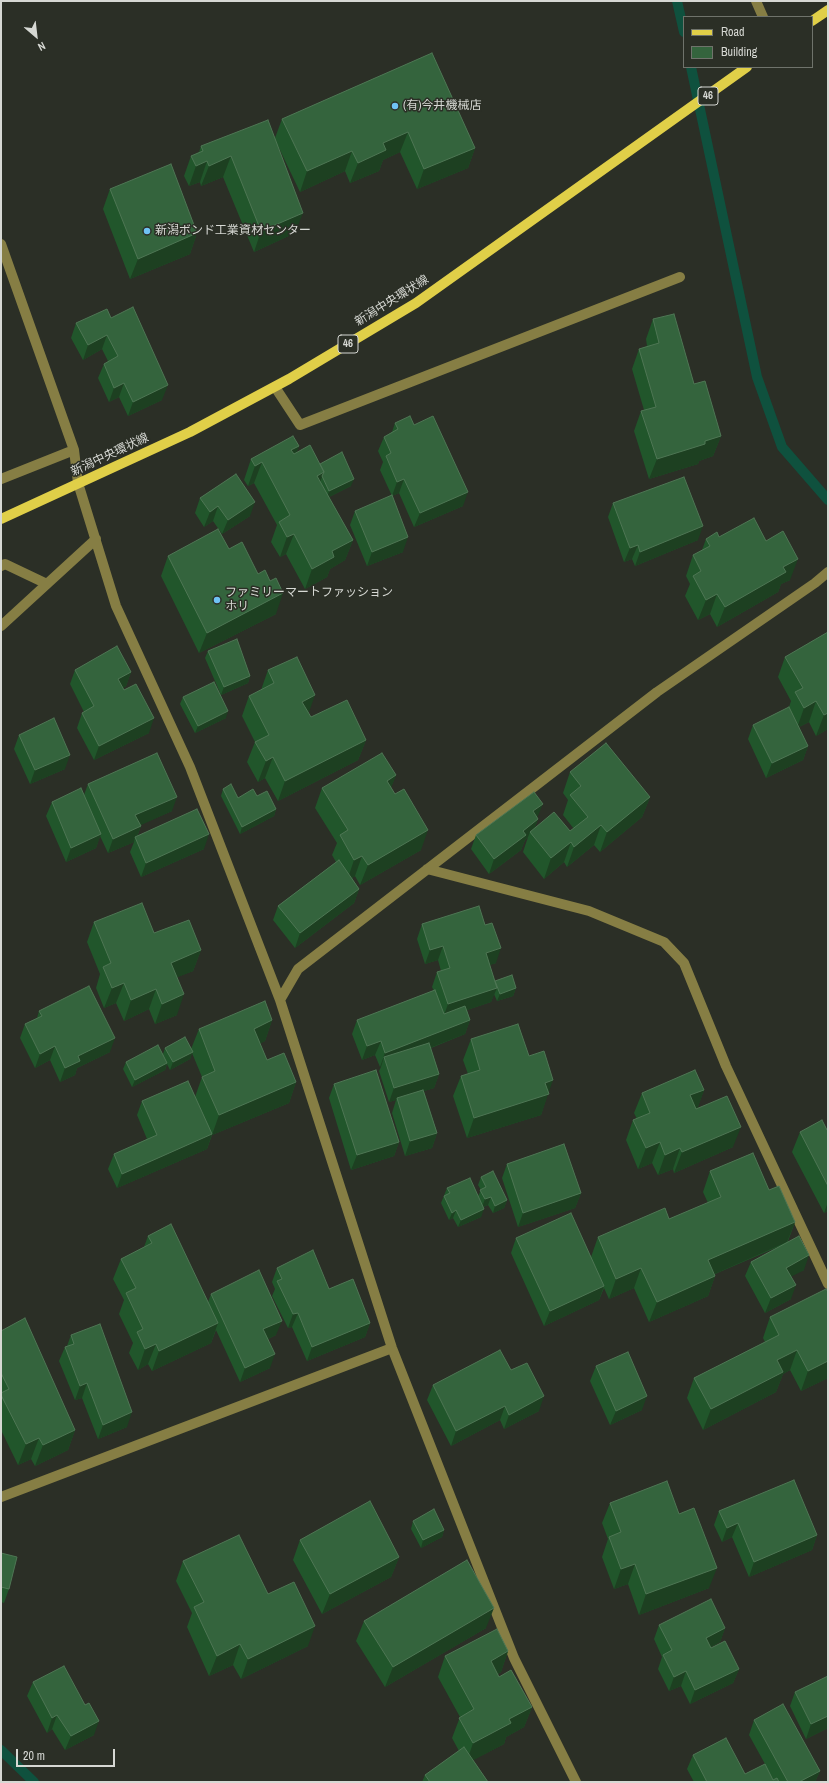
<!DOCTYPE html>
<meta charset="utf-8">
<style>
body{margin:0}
#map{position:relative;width:829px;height:1783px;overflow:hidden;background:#2b2f26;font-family:"Archivo Narrow",sans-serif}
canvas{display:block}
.frame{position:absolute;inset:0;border:2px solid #d6d8d3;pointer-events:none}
.legend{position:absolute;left:683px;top:16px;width:130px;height:52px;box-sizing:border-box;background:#2b2f26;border:1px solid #6f736b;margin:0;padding:5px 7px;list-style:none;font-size:12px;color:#d6d8d3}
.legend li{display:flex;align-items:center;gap:8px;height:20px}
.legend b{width:20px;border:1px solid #6f736b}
.north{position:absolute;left:16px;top:16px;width:40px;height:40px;-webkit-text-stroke:3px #2b2f26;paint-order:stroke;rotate:152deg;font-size:11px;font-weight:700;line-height:16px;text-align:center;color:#d6d8d3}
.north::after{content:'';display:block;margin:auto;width:14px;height:18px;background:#d6d8d3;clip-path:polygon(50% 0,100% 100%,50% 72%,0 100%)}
.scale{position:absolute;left:16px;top:1749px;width:99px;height:18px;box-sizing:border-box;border:2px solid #d6d8d3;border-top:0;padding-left:5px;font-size:12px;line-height:14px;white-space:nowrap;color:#d6d8d3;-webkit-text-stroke:3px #2b2f26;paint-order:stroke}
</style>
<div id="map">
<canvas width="829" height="1783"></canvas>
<div class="frame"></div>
<ul class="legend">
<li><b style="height:5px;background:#e0cf48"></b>Road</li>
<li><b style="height:11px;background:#34643d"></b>Building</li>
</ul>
<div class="north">N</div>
<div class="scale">20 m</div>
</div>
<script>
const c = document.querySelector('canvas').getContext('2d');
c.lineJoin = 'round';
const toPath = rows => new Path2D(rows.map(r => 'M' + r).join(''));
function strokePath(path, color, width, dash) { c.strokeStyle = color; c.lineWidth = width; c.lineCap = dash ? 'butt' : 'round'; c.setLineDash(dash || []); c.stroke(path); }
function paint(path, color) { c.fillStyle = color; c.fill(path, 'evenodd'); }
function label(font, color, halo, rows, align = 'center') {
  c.font = font + ' "Archivo Narrow","Noto Sans JP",sans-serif'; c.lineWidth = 3; c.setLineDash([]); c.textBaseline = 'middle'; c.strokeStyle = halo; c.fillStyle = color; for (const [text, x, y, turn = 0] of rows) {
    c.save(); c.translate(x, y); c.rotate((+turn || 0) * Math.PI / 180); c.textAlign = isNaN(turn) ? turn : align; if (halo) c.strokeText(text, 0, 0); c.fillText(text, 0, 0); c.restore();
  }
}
strokePath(toPath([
 [677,1,684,32],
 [691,67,757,377,782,447,828,500],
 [1,1750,34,1782]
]), '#0f513e', 10);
strokePath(toPath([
 [756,1,763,17],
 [1,244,74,450,78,483,116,606,190,767,280,1000,392,1348,514,1658,576,1782],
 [275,387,300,425,680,277],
 [1,479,74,450],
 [1,566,5,564,47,584],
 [1,626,96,539],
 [427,869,589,911,664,942,684,963,726,1066,828,1284],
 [280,1000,298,969,657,692,815,583,828,572],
 [1,1497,392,1348]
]), '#867e44', 10);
strokePath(toPath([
 [812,21,828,10],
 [1,519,190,432,289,379,416,303,747,67]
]), '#e0cf48', 10);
paint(toPath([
 [432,53,475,148,468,168,417,189,400,152,383,160,379,171,350,183,345,171,300,192,278,146,295,233,254,252,223,177,201,186,200,182,189,186,184,176,191,156,199,152,201,146,275,138,282,119],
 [110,189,197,233,190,254,130,279,103,209],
 [111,318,162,400,128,416,119,397,109,402,98,378,104,364,108,361,102,349,83,360,71,338,76,323],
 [653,319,694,384,721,436,713,456,699,461,698,464,649,479,634,431,641,411,644,410,632,369,639,349,647,346,646,339],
 [395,423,414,425,463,506,414,527,399,493,392,496,380,470,383,462,378,451,384,437,392,432],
 [299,446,296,453,320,464,351,486,329,497,353,540,345,560,330,569,327,577,305,589,286,554,280,557,271,542,277,525,254,483,248,486,244,480,251,459],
 [200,498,250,516,222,534,213,521,204,527,195,513],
 [613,503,698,540,635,566,632,559,624,562,608,517],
 [355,511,403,552,367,566,350,525],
 [719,537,766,541,790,580,781,584,778,592,717,627,710,614,698,620,685,596,690,584,686,576,693,555,702,550,706,539],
 [229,549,258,574,276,614,199,653,161,576,168,556],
 [828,632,828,729,816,736,809,722,799,727,808,746,803,760,766,778,748,739,753,725,789,707,791,701,778,677,785,657],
 [208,651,250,676,248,683,221,695,205,658],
 [75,670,131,672,126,686,123,688,149,733,94,760,77,728,82,713,84,712,70,684],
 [268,670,308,713,311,717,366,740,358,760,278,801,265,778,258,782,247,762,255,742,242,716,249,696,261,690],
 [183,697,226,718,195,733,180,704],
 [19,735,65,769,30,784,14,749],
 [570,772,650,797,642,817,600,852,594,845,567,867,564,862,544,879,523,852,528,837,525,840,521,850,489,874,471,849,476,835,538,818,538,819,535,827,570,831,574,829,563,815,568,800,563,793],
 [396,775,391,787,421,850,360,885,355,876,352,878,359,889,354,903,295,948,273,920,278,906,336,862,332,855,337,843,315,808,322,788],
 [88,784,172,811,140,825,141,826,137,837,204,849,141,877,130,852,134,842,108,853,100,836,96,848,66,862,46,816,52,802,84,795],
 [223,789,238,798,257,796,276,809,274,816,240,834,221,796],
 [94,922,154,933,201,950,193,971,177,977,177,1015,155,1024,149,1009,124,1021,116,1003,104,1008,96,988,100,974,87,942],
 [422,924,496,963,489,965,495,982,495,981,516,988,513,996,497,1001,494,994,491,1002,467,1010,470,1020,465,1034,431,1048,439,1074,434,1088,424,1091,437,1133,432,1148,405,1156,392,1113,396,1100,389,1102,379,1071,381,1067,380,1067,375,1055,362,1060,352,1034,357,1020,434,991,432,987,437,972,441,971,438,960,425,964,417,939],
 [39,1011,110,1052,77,1068,75,1075,60,1082,50,1060,35,1068,20,1038,25,1024,37,1018],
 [272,1020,265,1041,260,1043,267,1060,296,1082,289,1103,212,1135,207,1149,117,1188,108,1169,114,1154,147,1139,137,1115,142,1101,195,1097,202,1077,192,1053,190,1059,170,1070,167,1064,165,1070,132,1087,123,1069,126,1062,163,1054,165,1048,191,1049,199,1029],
 [471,1039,529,1056,548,1093,541,1115,467,1138,453,1096,461,1076,468,1074,463,1060],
 [334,1084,399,1142,394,1156,351,1170,329,1098],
 [704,1090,697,1109,733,1147,674,1173,673,1169,658,1175,652,1163,638,1169,626,1140,633,1120,637,1119,634,1113,642,1093],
 [828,1129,828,1211,824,1213,792,1152,800,1132,827,1130],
 [507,1164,581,1193,575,1208,518,1227,502,1178],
 [710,1171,769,1190,795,1222,788,1241,804,1270,791,1276,791,1299,765,1313,745,1276,751,1262,780,1246,715,1274,715,1276,708,1296,649,1322,634,1288,609,1299,604,1288,599,1300,544,1326,511,1253,516,1238,591,1257,598,1237,669,1219,708,1203,703,1192],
 [481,1177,507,1200,504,1208,493,1213,488,1205,483,1207,481,1217,458,1227,453,1218,449,1220,441,1203,447,1188,478,1196,481,1190,478,1185],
 [148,1236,208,1302,211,1294,276,1335,268,1339,270,1368,240,1382,216,1330,211,1343,152,1371,148,1364,138,1370,129,1353,133,1343,119,1314,124,1300,113,1279,121,1259,144,1247],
 [277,1268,329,1289,370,1323,365,1337,307,1361,292,1327,288,1328,272,1296,275,1289,272,1282],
 [828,1292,828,1378,801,1391,790,1370,783,1374,776,1392,703,1430,687,1398,694,1378,765,1342,763,1338,770,1317],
 [1,1331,75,1430,68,1450,35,1466,31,1459,18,1465,1,1430],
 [71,1335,127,1427,98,1439,82,1398,75,1400,59,1361,65,1347,67,1346],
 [596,1366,642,1410,610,1425,590,1381],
 [511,1370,539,1411,504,1429,500,1420,451,1446,427,1400,433,1385],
 [610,1503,679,1514,709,1588,639,1615,628,1584,614,1589,602,1557,608,1539,602,1523],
 [719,1511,817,1535,812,1550,749,1577,732,1537,722,1542,714,1525],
 [413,1521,444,1530,442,1537,421,1548,411,1529],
 [300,1540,399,1557,391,1577,322,1614,293,1560],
 [1,1553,9,1589,4,1603,1,1602],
 [183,1561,268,1594,308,1646,241,1679,233,1665,209,1676,187,1627,192,1613,176,1581],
 [364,1621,486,1628,385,1687,356,1641],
 [659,1625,725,1628,720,1642,711,1647,739,1669,733,1683,690,1704,681,1686,669,1691,658,1669,662,1657,654,1639],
 [508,1651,501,1672,498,1674,499,1677,532,1707,524,1727,506,1737,504,1744,473,1760,488,1782,422,1782,425,1775,459,1751,452,1738,460,1717,438,1677,445,1656],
 [33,1682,94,1735,65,1750,52,1729,47,1733,27,1696],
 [795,1692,828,1728,806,1739,790,1706],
 [754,1720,820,1771,815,1782,694,1782,687,1769,693,1755,745,1774,765,1764,749,1735]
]), '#21562b');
paint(toPath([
 [408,132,400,152,383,160,379,171,350,183,358,163,383,143],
 [475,148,468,168,417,189,424,169],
 [352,151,345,171,300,192,307,171],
 [231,156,223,177,201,186,209,166],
 [207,161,200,182,189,186,196,166],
 [303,213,295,233,254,252,261,231],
 [197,233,190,254,130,279,138,259],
 [107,335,102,349,83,360,88,345],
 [124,383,119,397,109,402,114,388],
 [168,385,162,400,128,416,133,402],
 [721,436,713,456,699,461,698,464,649,479,657,459],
 [299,446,292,466,291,450],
 [262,462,254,483,248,486,255,466],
 [324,472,316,492,317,476],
 [354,479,351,486,327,498,329,491],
 [404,479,399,493,392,496,397,482],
 [468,492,463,506,414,527,420,513],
 [255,502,250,516,222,534,228,520],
 [218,506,213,521,204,527,210,512],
 [703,526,698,540,635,566,640,552],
 [294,534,286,554,280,557,287,537],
 [408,537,403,552,367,566,372,552],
 [353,540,345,560,330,569,327,577,305,589,312,569,332,551],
 [638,545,632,559,624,562,630,548],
 [798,559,790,580,781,584,778,592,717,627,725,607,783,567],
 [283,593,276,614,199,653,207,633],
 [717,594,710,614,698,620,706,600],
 [131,672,126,686,113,694,118,679],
 [250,676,248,683,221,695,224,687],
 [315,695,308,715,302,702],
 [816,701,809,722,797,728,804,708],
 [228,711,226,718,195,733,198,726],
 [828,713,828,729,816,736,824,715],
 [154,718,149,733,94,760,99,746],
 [366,740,358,760,278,801,285,781],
 [808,746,803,760,766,778,772,763],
 [70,755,65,769,30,784,35,770],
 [273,757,265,778,258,782,266,761],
 [396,775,388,796,387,781],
 [177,797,172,811,130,830,135,815],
 [650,797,642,817,600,852,607,832],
 [543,804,537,818,533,811],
 [276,809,274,816,240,834,242,827],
 [538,819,533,833,530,832,528,837,525,840,521,850,489,874,494,859,523,831],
 [601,825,594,845,567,867,574,847],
 [141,826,136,839,135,837,134,842,108,853,113,839],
 [428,830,421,850,360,885,368,865],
 [101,834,96,848,66,862,71,848],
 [209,834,204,849,141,877,146,863],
 [571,842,564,862,544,879,551,858],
 [362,856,355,876,347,881,354,860],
 [359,889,354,903,295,948,300,933],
 [443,946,438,960,425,964,430,950],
 [501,948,496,963,480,968,486,953],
 [201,950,193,971,163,983,171,963],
 [124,983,116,1003,104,1008,112,988],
 [497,988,491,1002,443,1018,448,1004],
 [516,988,513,996,497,1001,500,994],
 [156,989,149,1009,124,1021,131,1000],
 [184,994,177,1015,155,1024,162,1004],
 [272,1020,265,1041,247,1050,254,1029],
 [470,1020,465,1034,387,1065,384,1057,381,1067,380,1067,385,1053],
 [115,1038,110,1052,77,1068,75,1075,60,1082,65,1068,78,1056],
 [381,1041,375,1055,362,1060,367,1046],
 [55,1046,50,1060,35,1068,40,1054],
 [193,1052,190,1059,170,1070,173,1062],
 [167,1063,165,1070,132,1087,135,1080],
 [439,1074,434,1088,397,1100,397,1098,396,1100,389,1102,394,1088],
 [553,1080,541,1115,467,1138,474,1118,545,1083],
 [296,1082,289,1103,212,1135,219,1115],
 [704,1090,697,1110,690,1095],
 [741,1127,733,1147,674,1173,682,1152],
 [437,1133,432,1148,405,1156,410,1141],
 [212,1134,207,1149,117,1188,122,1174],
 [399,1142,394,1156,351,1170,357,1155],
 [660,1142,652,1163,638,1169,646,1148],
 [680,1148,673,1169,658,1175,665,1155],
 [581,1193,575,1208,518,1227,523,1213],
 [491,1197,488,1205,482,1207,485,1199],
 [507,1200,504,1208,493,1213,495,1206],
 [828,1202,828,1211,824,1213],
 [484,1209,481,1217,458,1227,461,1220],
 [456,1210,453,1218,449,1220,452,1213],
 [795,1222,787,1242,701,1280,708,1260],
 [809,1255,804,1270,781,1282,786,1268],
 [641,1268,634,1288,609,1299,616,1279],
 [715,1276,708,1296,649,1322,657,1302],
 [796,1285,791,1299,765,1313,771,1298],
 [604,1286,599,1300,544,1326,550,1311],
 [298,1313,292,1327,288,1328,293,1314],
 [282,1321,276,1335,258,1344,263,1329],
 [218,1323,211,1343,152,1371,159,1351],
 [370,1323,365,1337,307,1361,312,1347],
 [156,1344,148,1364,138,1370,145,1349],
 [797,1350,790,1370,783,1374,776,1392,703,1430,711,1409,777,1360],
 [275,1354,270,1368,240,1382,245,1368],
 [828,1361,828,1378,801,1391,808,1371],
 [87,1383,82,1398,75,1400,80,1386],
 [544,1396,539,1411,504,1429,509,1415],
 [647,1396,642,1410,610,1425,616,1411],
 [505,1406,500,1420,451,1446,456,1431],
 [132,1412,127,1427,98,1439,103,1425],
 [75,1430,68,1450,35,1466,43,1445],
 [39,1438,31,1459,18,1465,26,1444],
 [738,1523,732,1537,722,1542,727,1528],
 [444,1530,442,1537,421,1548,423,1540],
 [817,1535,812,1550,749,1577,754,1562],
 [399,1557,391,1577,322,1614,330,1594],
 [635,1564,628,1584,614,1589,621,1569],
 [717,1568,709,1588,639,1615,646,1594],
 [494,1608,486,1628,385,1687,393,1667],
 [315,1626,308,1646,241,1679,248,1659],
 [725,1628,720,1642,701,1652,706,1638],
 [240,1644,233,1665,209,1676,217,1656],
 [508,1651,501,1672,483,1682,491,1661],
 [739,1669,733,1683,690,1704,695,1690],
 [686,1671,681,1686,669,1691,674,1677],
 [532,1707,524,1727,506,1737,504,1744,466,1764,473,1743,509,1719],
 [57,1715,52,1729,47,1733,52,1718],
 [828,1716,828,1728,806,1739,811,1724],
 [99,1721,94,1735,65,1750,71,1736],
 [820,1771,815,1782,799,1782]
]), '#1d4021');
const building = toPath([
 [432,53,475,148,424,169,408,132,383,143,386,150,358,163,352,151,307,171,282,119,432,53],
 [268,120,303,213,261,231,231,156,209,166,207,161,196,166,191,156,203,151,201,146,268,120],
 [171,164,197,233,138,259,110,189,171,164],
 [133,307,168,385,133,402,124,383,114,388,104,364,118,356,107,335,88,345,76,323,107,309,111,318,133,307],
 [674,314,694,384,705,381,721,436,705,441,705,444,657,459,641,411,656,407,639,349,659,343,653,319,674,314],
 [410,416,414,425,433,416,468,492,420,513,404,479,397,482,386,456,391,453,384,437,398,429,395,423,410,416],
 [293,436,299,446,291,450,294,454,310,445,324,472,317,476,353,540,332,551,334,557,312,569,294,534,287,537,279,522,290,515,262,462,255,466,251,459,293,436],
 [342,452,354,479,329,491,322,476,324,472,320,464,342,452],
 [236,474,255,502,228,520,218,506,210,512,200,498,236,474],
 [684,477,703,526,640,552,638,545,630,548,613,503,684,477],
 [392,495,408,537,372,552,355,511,392,495],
 [754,518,766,541,783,531,798,559,783,567,786,572,725,607,717,594,706,600,693,576,701,571,693,555,710,546,706,539,717,532,719,537,754,518],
 [218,529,229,549,242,542,258,574,265,570,270,581,276,578,283,593,207,633,168,556,218,529],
 [828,632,828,713,824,715,816,701,804,708,795,692,803,688,785,657,828,632],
 [237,639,250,676,224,687,208,651,237,639],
 [117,646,131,672,118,679,124,690,136,684,154,718,99,746,82,713,94,706,75,670,117,646],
 [297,657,315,695,302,702,311,717,347,700,366,740,285,781,273,757,266,761,255,742,269,735,249,696,274,683,268,670,297,657],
 [214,682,228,711,198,726,183,697,214,682],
 [789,707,808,746,772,763,753,725,789,707],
 [54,718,70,755,35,770,19,735,54,718],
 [606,743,650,797,607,832,601,825,574,847,571,842,551,858,530,832,554,812,570,831,588,817,570,795,581,786,570,772,606,743],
 [157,753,177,797,135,815,141,826,113,839,88,784,157,753],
 [382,753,396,775,387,781,395,794,404,789,428,830,368,865,362,856,354,860,340,835,348,830,322,788,382,753],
 [231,784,238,798,253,789,257,796,267,791,276,809,242,827,223,789,231,784],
 [81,788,101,834,71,848,52,802,81,788],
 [534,792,543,804,533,811,538,819,523,831,526,835,494,859,476,835,534,792],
 [197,809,209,834,146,863,135,837,197,809],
 [339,860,359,889,300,933,278,906,339,860],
 [142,903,154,933,189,920,201,950,171,963,184,994,162,1004,156,989,131,1000,124,983,112,988,103,967,111,963,94,922,142,903],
 [479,906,485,925,492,923,501,948,486,953,497,988,448,1004,437,972,450,968,443,946,430,950,422,924,479,906],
 [512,975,516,988,500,994,495,981,512,975],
 [89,986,115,1038,78,1056,80,1061,65,1068,55,1046,40,1054,25,1024,42,1016,39,1011,89,986],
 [435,990,444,1014,465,1006,470,1020,385,1053,381,1041,367,1046,357,1020,435,990],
 [265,1001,272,1020,254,1029,267,1060,284,1053,296,1082,219,1115,202,1077,215,1071,199,1029,265,1001],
 [518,1024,529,1056,544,1051,553,1080,545,1083,549,1094,474,1118,461,1076,480,1070,471,1039,518,1024],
 [185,1037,193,1052,173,1062,165,1048,185,1037],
 [429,1043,439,1074,394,1088,384,1057,429,1043],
 [158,1045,167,1063,135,1080,126,1062,158,1045],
 [376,1070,399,1142,357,1155,334,1084,376,1070],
 [695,1070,704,1090,690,1095,696,1109,727,1096,741,1127,682,1152,680,1148,665,1155,660,1142,646,1148,633,1120,650,1113,642,1093,695,1070],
 [188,1081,212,1134,122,1174,114,1154,157,1135,142,1101,188,1081],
 [423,1090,437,1133,410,1141,397,1098,423,1090],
 [822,1120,827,1130,828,1129,828,1186,800,1132,822,1120],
 [564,1144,581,1193,523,1213,507,1164,564,1144],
 [753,1153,769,1190,779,1186,795,1222,708,1260,715,1276,657,1302,641,1268,616,1279,598,1237,665,1208,669,1219,721,1197,710,1171,753,1153],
 [493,1171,507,1200,495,1206,491,1197,485,1199,480,1190,486,1187,481,1177,493,1171],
 [470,1178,484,1209,461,1220,456,1210,452,1213,444,1196,450,1193,447,1188,470,1178],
 [571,1213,604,1286,550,1311,516,1238,571,1213],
 [171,1224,218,1323,159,1351,156,1344,145,1349,137,1332,143,1329,126,1293,136,1288,121,1259,152,1243,148,1236,171,1224],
 [799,1236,809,1255,786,1268,796,1285,771,1298,751,1262,799,1236],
 [313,1250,329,1289,353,1279,370,1323,312,1347,298,1313,293,1314,277,1281,282,1279,277,1268,313,1250],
 [259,1270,282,1321,263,1329,275,1354,245,1368,211,1294,259,1270],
 [826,1289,828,1292,828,1361,808,1371,797,1350,777,1360,783,1372,711,1409,694,1378,779,1335,770,1317,826,1289],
 [25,1318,75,1430,43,1445,39,1438,26,1444,1,1395,1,1393,9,1389,1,1373,1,1331,25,1318],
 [100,1324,132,1412,103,1425,87,1383,80,1386,65,1347,74,1344,71,1335,100,1324],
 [500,1350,511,1370,527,1363,544,1396,509,1415,505,1406,456,1431,433,1385,500,1350],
 [628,1352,647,1396,616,1411,596,1366,628,1352],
 [794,1480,817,1535,754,1562,738,1523,727,1528,719,1511,794,1480],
 [667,1481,679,1514,694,1508,717,1568,646,1594,635,1564,621,1569,609,1537,621,1532,610,1503,667,1481],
 [370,1501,399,1557,330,1594,300,1540,370,1501],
 [434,1509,444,1530,423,1540,413,1521,434,1509],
 [239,1535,268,1594,294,1582,315,1626,248,1659,240,1644,217,1656,194,1607,204,1602,183,1561,239,1535],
 [1,1553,17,1557,9,1589,1,1587,1,1553],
 [467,1560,494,1608,393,1667,364,1621,467,1560],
 [711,1599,725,1628,706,1638,711,1648,725,1641,739,1669,695,1690,686,1671,674,1677,663,1655,672,1650,659,1625,711,1599],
 [497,1629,508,1651,491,1661,499,1677,511,1670,532,1707,509,1719,511,1723,473,1743,459,1718,474,1709,445,1656,497,1629],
 [64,1666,85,1705,89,1703,99,1721,71,1736,57,1715,52,1718,33,1682,64,1666],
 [828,1676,828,1716,811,1724,795,1692,828,1676],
 [783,1704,820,1771,799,1782,788,1782,754,1720,783,1704],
 [726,1738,745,1774,765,1764,773,1780,777,1778,779,1782,707,1782,693,1755,726,1738],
 [464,1747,488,1782,430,1782,425,1775,464,1747]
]);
paint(building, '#34643d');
strokePath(building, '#4e7654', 1);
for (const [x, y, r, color] of [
 [395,106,4,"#6fc2f4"],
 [147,231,4,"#6fc2f4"],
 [217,600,4,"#6fc2f4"]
]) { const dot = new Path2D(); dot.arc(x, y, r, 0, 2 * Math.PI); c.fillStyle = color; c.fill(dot); strokePath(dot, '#2b2f26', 1.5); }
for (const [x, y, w] of [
 [708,96,20],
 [348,344,20]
]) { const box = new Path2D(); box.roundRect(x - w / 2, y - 9, w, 18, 3); c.fillStyle = '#2b2f26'; c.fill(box); strokePath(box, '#d6d8d3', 1); }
label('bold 11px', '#d6d8d3', null, [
 ["46",708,96],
 ["46",348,344]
]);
label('12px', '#d6d8d3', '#2b2f26', [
 ["(有)今井機械店",403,106],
 ["新潟ボンド工業資材センター",155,231],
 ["ファミリーマートファッション",225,593],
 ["ホリ",225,607]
], 'left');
label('12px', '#d6d8d3', '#2b2f26', [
 ["新潟中央環状線",392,301,-32],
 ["新潟中央環状線",110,455,-25]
]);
</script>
